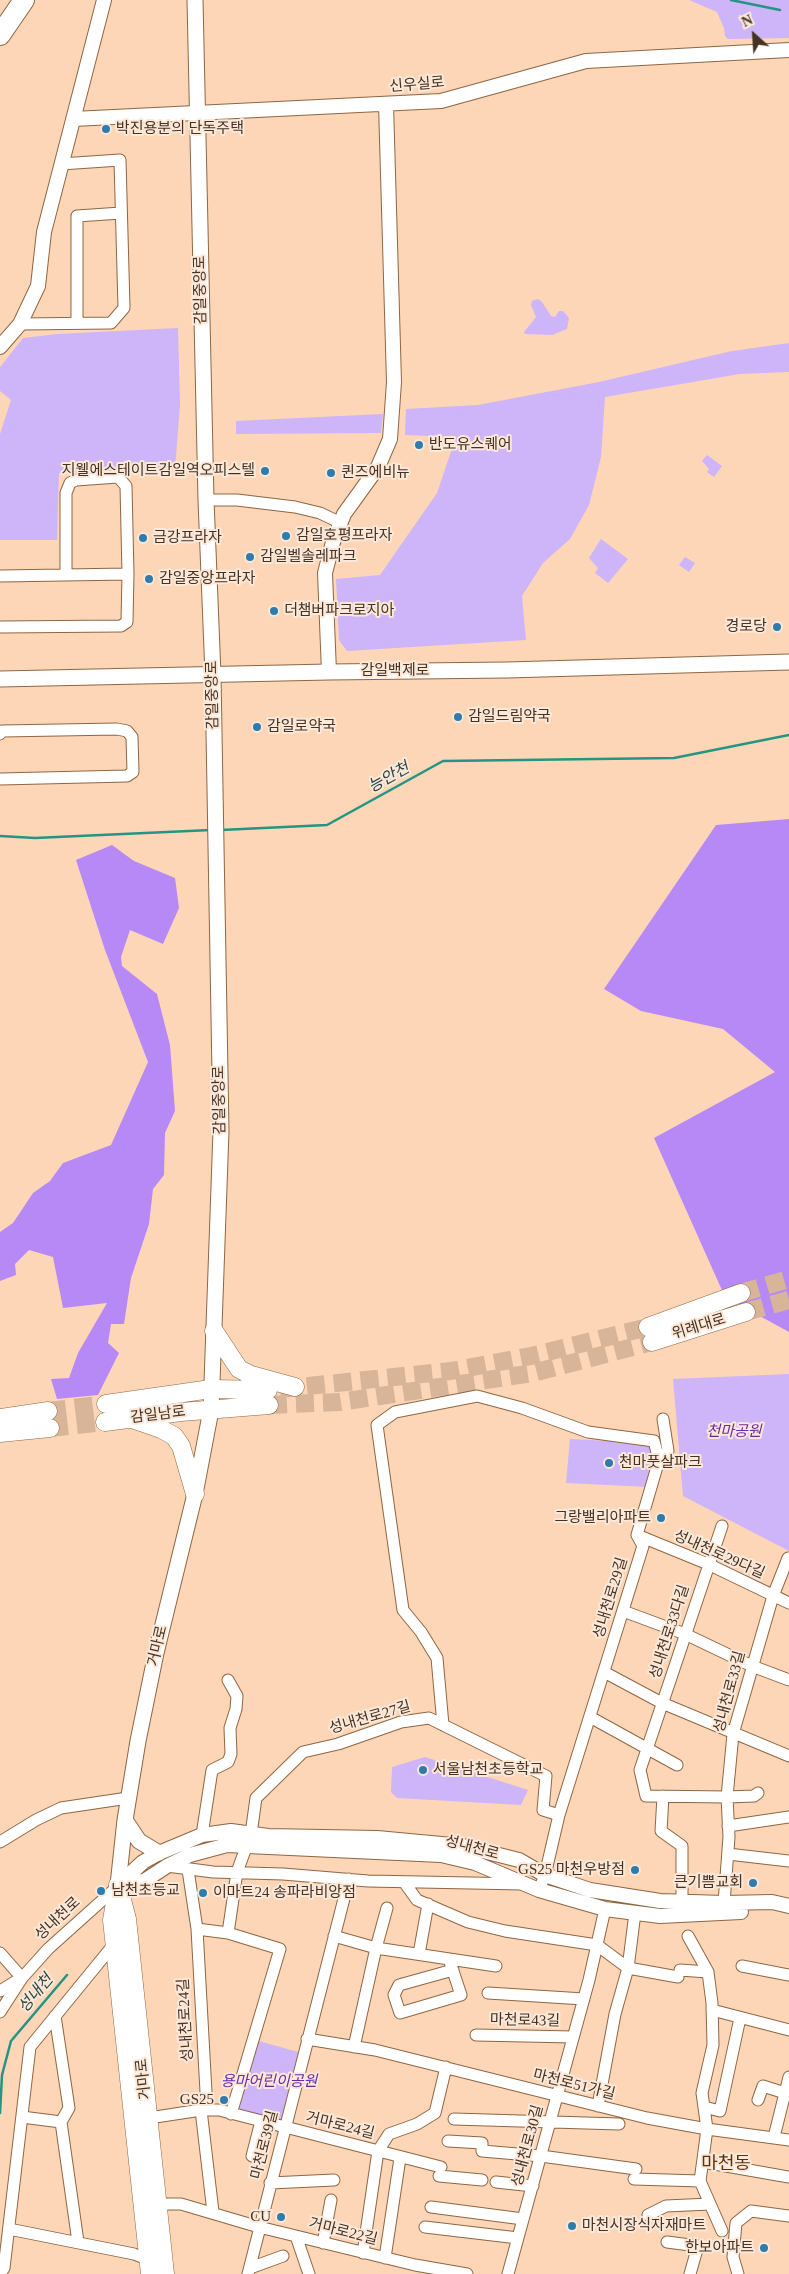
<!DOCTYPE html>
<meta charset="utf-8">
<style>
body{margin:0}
#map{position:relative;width:789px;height:2274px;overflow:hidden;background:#fdd6b7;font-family:"Times New Roman",serif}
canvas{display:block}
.north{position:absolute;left:729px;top:10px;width:50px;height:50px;-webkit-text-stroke:4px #fbe8d8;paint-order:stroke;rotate:334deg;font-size:14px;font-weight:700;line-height:20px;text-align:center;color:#453223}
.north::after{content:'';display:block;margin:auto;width:18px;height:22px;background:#453223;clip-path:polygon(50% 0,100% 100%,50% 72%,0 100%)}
</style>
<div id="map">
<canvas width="789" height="2274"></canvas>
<div class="north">N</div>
</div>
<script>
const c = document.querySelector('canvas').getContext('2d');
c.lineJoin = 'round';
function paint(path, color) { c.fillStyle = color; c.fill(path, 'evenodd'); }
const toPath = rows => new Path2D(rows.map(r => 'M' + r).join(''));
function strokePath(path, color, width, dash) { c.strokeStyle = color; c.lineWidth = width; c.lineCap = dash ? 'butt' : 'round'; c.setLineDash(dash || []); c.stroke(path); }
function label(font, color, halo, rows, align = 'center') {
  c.font = font + ' "Times New Roman","Noto Sans KR",serif'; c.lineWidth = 4; c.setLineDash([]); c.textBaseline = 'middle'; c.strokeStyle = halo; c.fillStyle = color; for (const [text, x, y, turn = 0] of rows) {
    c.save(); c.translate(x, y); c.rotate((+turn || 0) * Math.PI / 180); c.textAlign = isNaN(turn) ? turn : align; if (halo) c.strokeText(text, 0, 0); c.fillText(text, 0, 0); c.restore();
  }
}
paint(toPath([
 [689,0,789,0,789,38,728,39,725,36,724,28,717,12],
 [538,299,542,302,551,316,555,317,559,311,563,311,569,318,567,329,552,335,525,334,524,332,536,317,531,305,532,301],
 [178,328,180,405,175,469,59,473,57,540,0,540,0,434,11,400,0,391,0,367,23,338,57,334],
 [789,343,789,372,740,374,605,397,601,457,589,505,570,539,543,563,522,596,526,640,347,651,339,640,336,579,380,575,437,493,456,437,405,435,406,409,478,405,599,382,732,351],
 [383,414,381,433,236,434,236,421],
 [707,455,722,466,714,477,707,472,709,469,702,461],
 [601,539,628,559,608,583,595,573,598,568,589,558],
 [685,557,695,563,689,572,679,565],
 [789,1374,789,1551,683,1496,673,1379],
 [570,1439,651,1443,648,1487,566,1483],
 [425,1757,528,1790,521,1805,397,1798,391,1792,392,1767],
 [255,2040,302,2053,282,2124,235,2111]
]), '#ceb4f9');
paint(toPath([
 [789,819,789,1332,725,1297,654,1138,775,1072,723,1029,641,1011,604,989,716,825],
 [112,845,134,861,175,878,179,908,163,944,130,930,121,957,122,966,157,994,170,1045,175,1111,165,1133,164,1175,153,1189,149,1224,131,1278,124,1324,111,1324,108,1343,119,1353,98,1395,57,1399,51,1379,69,1378,78,1353,107,1303,63,1308,53,1257,29,1250,15,1264,16,1275,0,1281,0,1232,13,1223,33,1193,50,1181,63,1163,111,1145,148,1062,105,950,76,860]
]), '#b689f7');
strokePath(toPath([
 [731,0,780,10],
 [221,830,327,825,443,761,674,758,789,735],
 [0,836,35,838,211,830],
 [0,2113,2,2075,11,2041,67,1975]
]), '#239582', 2.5);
strokePath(toPath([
 [741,1293,789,1279],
 [746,1312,789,1300],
 [280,1389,451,1371,531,1356,648,1327],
 [269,1405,340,1402,533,1373,652,1342],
 [48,1411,106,1404],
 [50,1428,105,1422]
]), '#d8b599', 18, [18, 9]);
const minor = toPath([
 [77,323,77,216,121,213],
 [20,324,111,323,124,308,120,160,61,164],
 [206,500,237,500,295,507,320,513,341,523],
 [0,576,128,574],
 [0,627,121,626,127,622,128,574,126,486,118,477,76,480,70,483,66,493,66,575],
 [0,734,2,731,117,729,127,731,132,737,133,772,127,776,0,779],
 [722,1526,640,1770,646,1796,727,1797,754,1796,758,1793],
 [637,1535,708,1564,789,1603],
 [623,1611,685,1634,752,1666,789,1680],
 [604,1672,662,1703,789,1756],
 [590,1717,677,1765],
 [443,1725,437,1658,421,1632,403,1610,377,1425,395,1412,477,1396,522,1408,588,1432,654,1441,659,1460],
 [663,1796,661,1831,682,1846,682,1901],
 [728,1826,789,1817],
 [202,1835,212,1770,228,1762,231,1754,230,1728,236,1709,237,1696,228,1680],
 [0,1842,36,1820,61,1808,128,1798],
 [728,1854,789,1861],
 [167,1866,213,1872,283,1874,368,1881,522,1884],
 [188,1870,197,1929,207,2110],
 [404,1882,417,1900,468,1922,505,1931,597,1945,628,1968,678,1977],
 [539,1890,545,1875,559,1815,643,1546,637,1535,659,1460,668,1451,663,1419],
 [724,1903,729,1837,727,1797,733,1734,773,1596,788,1558],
 [197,1929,228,1933,280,1949,231,2114],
 [228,1933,237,1872,251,1834,256,1798,303,1752,338,1744,401,1722,429,1718,546,1776,543,1810,559,1815],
 [334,1936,376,1948,496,1966],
 [688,1936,708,1972,712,2003,713,2045,702,2093,707,2129,700,2181,722,2231],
 [0,1953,22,1978],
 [419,1954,428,1904],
 [449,1959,461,1995,400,2013,394,1995,399,1985,453,1970],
 [742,1966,789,1975],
 [680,1970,708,1972],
 [0,1991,18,1980],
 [488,1993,584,1999],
 [712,2010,789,2030],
 [0,2012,22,1978,48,1949,117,1887],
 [55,2016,69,2108,61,2122,78,2242],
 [476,2035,573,2037],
 [307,2039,375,2050,647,2118,707,2129,789,2140],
 [354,2047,376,1948,387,1908],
 [758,2100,763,2086,785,2093],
 [598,2106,615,2014,628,1968,635,1913],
 [704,2107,720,2111,740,2018],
 [201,2110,213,2212],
 [22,2117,61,2122],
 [149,2118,201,2110,219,2110,441,2167],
 [454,2119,619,2124],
 [774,2137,789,2077],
 [448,2141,482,2143,482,2151,541,2156,636,2169],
 [252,2156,261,2121],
 [703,2162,789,2177],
 [439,2176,482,2180],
 [634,2179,700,2181],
 [496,2182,533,2186],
 [270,2183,334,2180],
 [158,2204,181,2204,259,2227,415,2265,467,2274],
 [431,2207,523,2219],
 [648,2215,666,2206,710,2204],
 [425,2227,518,2238],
 [9,2229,134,2254,149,2260],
 [296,2236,309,2274],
 [667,2242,698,2246,690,2274],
 [323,2243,331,2200],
 [363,2253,378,2151,389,2134,417,2124,435,2113,446,2067],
 [385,2258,400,2158],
 [250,2268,283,2256],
 [0,2274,4,2268,30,2047,115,1943],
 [248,2274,349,1879],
 [508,2274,589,1980,605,1909],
 [738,2274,733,2257,736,2223,751,2211,789,2216]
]);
const tertiary = toPath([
 [73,119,441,101,586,61,789,50],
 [0,347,20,324,38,286,44,232,104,0],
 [329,672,325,573,333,542,344,514,378,467,390,439,394,382,386,104],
 [118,1885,143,1862,159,1853,202,1835,231,1831,268,1836,377,1838,463,1846,519,1860,545,1875,590,1890,660,1901,724,1903,772,1902,789,1906],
 [118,1885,144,1881,167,1866,190,1855,227,1845,247,1846,441,1855,475,1863,539,1890,605,1909,660,1916,741,1912]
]);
const secondary = toPath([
 [0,679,329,672,507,670,789,662],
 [125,1820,139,1841,159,1853],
 [118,1885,125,1820,138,1741,156,1653,195,1494,211,1410,221,1131,213,675,206,500,195,0]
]);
const primary = toPath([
 [648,1327,741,1293],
 [214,1331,239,1369,251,1375,295,1387],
 [652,1342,746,1312],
 [106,1404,211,1389,268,1390],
 [0,1418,48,1411],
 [135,1420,161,1429,174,1436,181,1446,195,1494],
 [105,1422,181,1412,269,1405],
 [0,1433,50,1428],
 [118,1885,127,1919,165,2274],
 [117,1891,112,1920,150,2274]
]);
const motorway = toPath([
 [0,35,24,0]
]);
strokePath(minor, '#8f6641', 13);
strokePath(tertiary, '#8f6641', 16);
strokePath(secondary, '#8f6641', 17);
strokePath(primary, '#8f6641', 19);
strokePath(motorway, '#8f6641', 22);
strokePath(minor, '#fff', 11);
strokePath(tertiary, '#fff', 14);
strokePath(secondary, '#fff', 15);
strokePath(primary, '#fff', 18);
strokePath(motorway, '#fff', 20);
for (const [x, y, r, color] of [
 [106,129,5,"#2e7bad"],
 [419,445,5,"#2e7bad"],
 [265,471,5,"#2e7bad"],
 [331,473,5,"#2e7bad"],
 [286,536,5,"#2e7bad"],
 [143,538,5,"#2e7bad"],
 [250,557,5,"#2e7bad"],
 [149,579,5,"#2e7bad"],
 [274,611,5,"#2e7bad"],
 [777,627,5,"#2e7bad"],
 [458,717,5,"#2e7bad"],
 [257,727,5,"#2e7bad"],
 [609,1463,5,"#2e7bad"],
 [661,1518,5,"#2e7bad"],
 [423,1770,5,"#2e7bad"],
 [635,1870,5,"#2e7bad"],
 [753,1883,5,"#2e7bad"],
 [101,1891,5,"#2e7bad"],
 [203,1893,5,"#2e7bad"],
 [224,2100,5,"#2e7bad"],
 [281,2217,5,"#2e7bad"],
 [572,2226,5,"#2e7bad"],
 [764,2248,5,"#2e7bad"]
]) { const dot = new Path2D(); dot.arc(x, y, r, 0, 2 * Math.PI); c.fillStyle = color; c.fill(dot); strokePath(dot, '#fbe8d8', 2); }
label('15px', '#453223', '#fbe8d8', [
 ["신우실로",417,85,-5],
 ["감일중앙로",201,290,-91],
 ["감일백제로",395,671],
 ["감일중앙로",213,695,-91],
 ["감일중앙로",220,1100,-91],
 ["위례대로",699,1327,-17],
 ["감일남로",158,1415,-7],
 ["성내천로29다길",719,1555,24],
 ["성내천로29길",611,1598,-73],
 ["성내천로33다길",670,1632,-72],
 ["거마로",158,1646,-77],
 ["성내천로33길",730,1692,-75],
 ["성내천로27길",370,1718,-16],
 ["성내천로",472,1848,15],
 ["성내천로",58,1919,-43],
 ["성내천로24길",186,2020,-93],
 ["마천로43길",525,2021,1],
 ["거마로",144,2079,-96],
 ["마천로51가길",574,2085,14],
 ["거마로24길",340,2126,14],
 ["마천로39길",265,2145,-76],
 ["성내천로30길",528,2146,-75],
 ["거마로22길",343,2232,14]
]);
label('15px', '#453223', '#fbe8d8', [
 ["박진용분의 단독주택",116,129],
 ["반도유스퀘어",429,445],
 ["지웰에스테이트감일역오피스텔",255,471,"right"],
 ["퀸즈에비뉴",341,473],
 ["감일호평프라자",296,536],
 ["금강프라자",153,538],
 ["감일벨솔레파크",260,557],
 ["감일중앙프라자",159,579],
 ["더챔버파크로지아",284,611],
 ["경로당",767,627,"right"],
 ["감일드림약국",468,717],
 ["감일로약국",267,727],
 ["천마풋살파크",619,1463],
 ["그랑밸리아파트",651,1518,"right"],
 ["서울남천초등학교",433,1770],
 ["GS25 마천우방점",625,1870,"right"],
 ["큰기쁨교회",743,1883,"right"],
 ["남천초등교",111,1891],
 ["이마트24 송파라비앙점",213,1893],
 ["GS25",214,2100,"right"],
 ["CU",271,2217,"right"],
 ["마천시장식자재마트",582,2226],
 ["한보아파트",754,2248,"right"]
], 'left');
label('italic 15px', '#682aa9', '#fbe8d8', [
 ["천마공원",734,1432],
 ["용마어린이공원",269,2082]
]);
label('italic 16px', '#2a4843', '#fbe8d8', [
 ["능안천",389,778,-29],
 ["성내천",36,1994,-50]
]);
label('18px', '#59330c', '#fbe8d8', [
 ["마천동",726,2164]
]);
</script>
